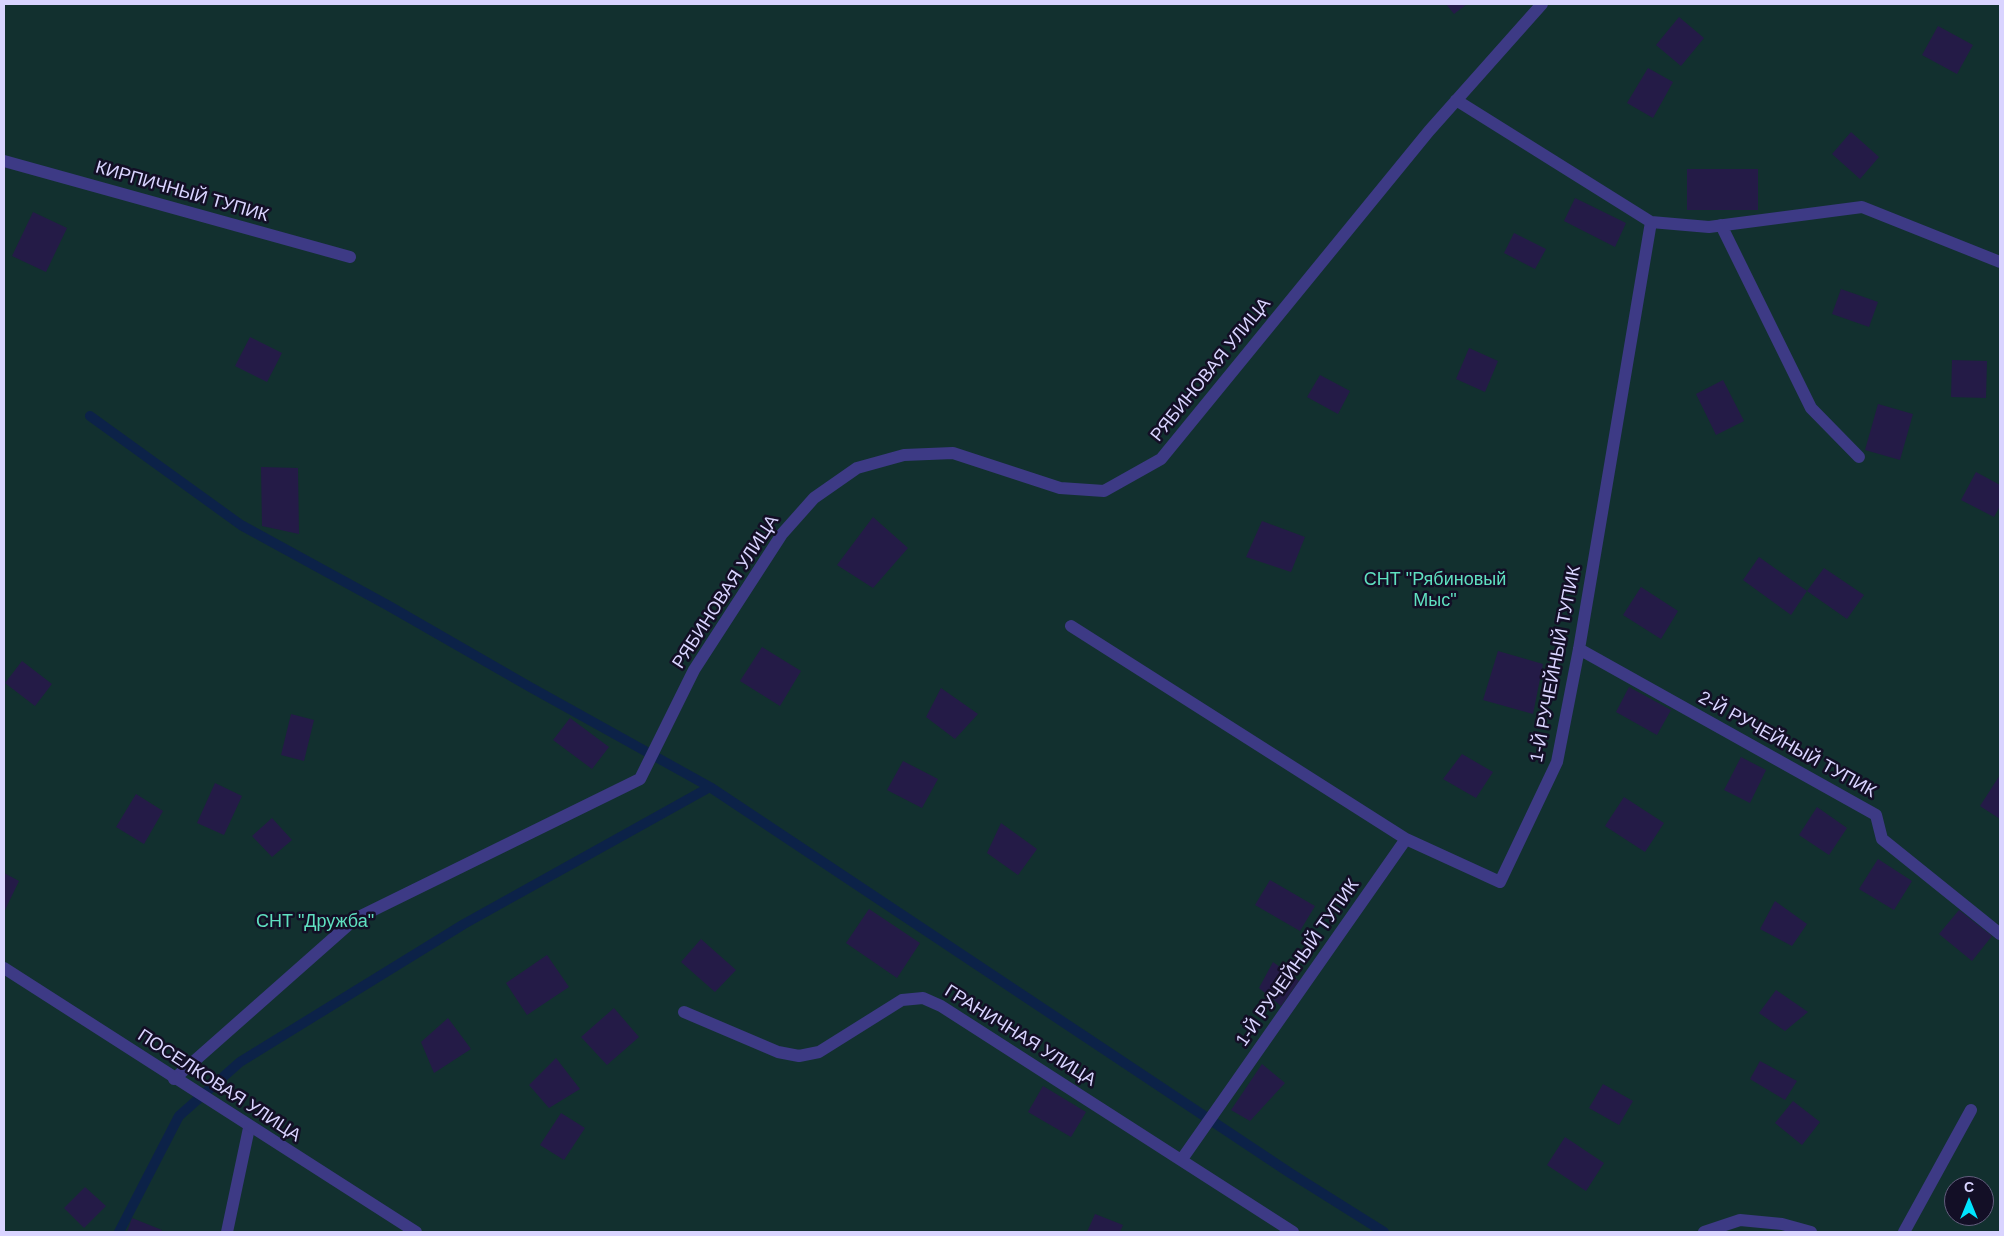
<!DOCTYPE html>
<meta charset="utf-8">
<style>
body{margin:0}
#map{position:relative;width:2004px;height:1236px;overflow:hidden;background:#130f26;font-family:Arial,sans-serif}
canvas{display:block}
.frame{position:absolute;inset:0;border:5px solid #d9d4ff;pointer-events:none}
.north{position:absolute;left:1944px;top:1176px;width:50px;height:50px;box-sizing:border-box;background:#130f26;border:1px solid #625e7d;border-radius:50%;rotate:0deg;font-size:14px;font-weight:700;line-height:20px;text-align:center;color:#d9d4ff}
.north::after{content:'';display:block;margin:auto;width:18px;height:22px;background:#00e5ff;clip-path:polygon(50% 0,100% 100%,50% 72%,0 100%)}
</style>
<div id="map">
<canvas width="2004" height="1236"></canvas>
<div class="frame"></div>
<div class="north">С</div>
</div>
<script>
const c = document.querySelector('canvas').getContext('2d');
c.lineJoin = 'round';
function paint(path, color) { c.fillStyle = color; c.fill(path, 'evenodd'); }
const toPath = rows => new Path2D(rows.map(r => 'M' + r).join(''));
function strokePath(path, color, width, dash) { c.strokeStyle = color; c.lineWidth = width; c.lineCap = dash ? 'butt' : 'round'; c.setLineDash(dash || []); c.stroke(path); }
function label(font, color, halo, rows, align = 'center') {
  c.font = font + ' Arial,sans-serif'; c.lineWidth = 5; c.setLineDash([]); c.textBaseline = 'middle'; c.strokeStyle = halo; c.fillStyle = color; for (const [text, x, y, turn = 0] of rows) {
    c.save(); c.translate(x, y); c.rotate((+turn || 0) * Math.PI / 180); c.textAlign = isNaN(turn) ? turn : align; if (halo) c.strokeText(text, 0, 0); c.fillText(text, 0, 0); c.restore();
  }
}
paint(toPath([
 [4,4,2000,4,2000,1232,4,1232],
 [1954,1186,1984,1186,1984,1216,1954,1216]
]), '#12302f');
strokePath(toPath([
 [90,416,241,525,389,606,530,687,710,787,1290,1173,1384,1232],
 [119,1232,179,1116,240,1062,464,924,710,787]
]), '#0c2248', 10);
paint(toPath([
 [1446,4,1467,4,1454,14],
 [1679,17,1704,38,1681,66,1656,45],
 [1938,26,1973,45,1957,74,1922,55],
 [1648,68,1673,82,1653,118,1627,103],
 [1851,132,1879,157,1860,179,1832,154],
 [1687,169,1758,169,1758,210,1687,210],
 [1575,198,1626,223,1615,247,1564,221],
 [33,212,67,228,46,272,12,256],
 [1514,233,1546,249,1535,269,1504,253],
 [1841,289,1878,302,1869,327,1832,314],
 [250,337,282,353,267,382,235,366],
 [1469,348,1498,361,1485,392,1456,379],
 [1952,360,1987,361,1986,398,1951,397],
 [1320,375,1350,391,1338,414,1307,397],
 [1723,380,1744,421,1716,435,1696,394],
 [1878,404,1913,414,1900,460,1865,450],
 [261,467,298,468,299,534,262,526],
 [1976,472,2000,485,2000,506,1994,517,1961,500],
 [873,517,908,548,873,588,837,565],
 [1262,521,1305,537,1291,572,1246,557],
 [1759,557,1807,591,1791,615,1743,580],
 [1824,568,1864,595,1847,619,1807,591],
 [1641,587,1678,611,1661,639,1623,615],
 [762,647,801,671,780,706,740,681],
 [1498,651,1543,664,1533,714,1483,700],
 [22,661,52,684,35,706,5,683],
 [1629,687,1671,710,1657,735,1616,712],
 [941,688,978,714,955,739,926,717],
 [291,714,314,720,304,761,281,755],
 [570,718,609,747,592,769,553,740],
 [1462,754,1493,772,1476,798,1443,779],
 [1741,757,1766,770,1750,803,1724,790],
 [903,761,938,779,922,808,887,790],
 [2000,775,2000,819,1980,806],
 [215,783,242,796,224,835,197,823],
 [136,794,163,811,144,844,116,827],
 [1624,797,1664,823,1645,852,1605,826],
 [1817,807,1847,828,1829,855,1799,835],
 [272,818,292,840,272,857,252,836],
 [1001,823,1037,849,1018,875,987,853],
 [1878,859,1912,881,1894,910,1859,889],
 [4,873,19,881,4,912],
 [1270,880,1315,906,1300,931,1255,905],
 [1775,901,1807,924,1792,946,1760,929],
 [869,909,920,943,897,978,846,943],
 [1959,910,1992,936,1972,961,1939,934],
 [701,939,736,970,715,992,681,962],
 [547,955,569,987,527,1015,506,983],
 [1273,962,1299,981,1281,1006,1259,988],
 [1776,990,1808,1012,1785,1031,1759,1013],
 [614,1008,639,1037,607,1065,581,1037],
 [448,1018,471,1049,434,1073,421,1042],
 [556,1058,580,1089,549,1108,529,1085],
 [1760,1061,1797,1081,1785,1100,1750,1079],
 [1262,1064,1285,1083,1250,1121,1231,1110],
 [1603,1084,1633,1101,1619,1125,1589,1108],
 [1043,1086,1086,1112,1071,1137,1028,1112],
 [1793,1101,1820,1122,1802,1145,1775,1123],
 [561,1113,585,1128,564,1160,540,1145],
 [1565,1137,1604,1163,1586,1191,1547,1165],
 [85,1187,106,1206,84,1228,64,1208],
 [1095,1214,1123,1225,1120,1232,1087,1232],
 [132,1218,162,1230,161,1232,127,1232]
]), '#241b47');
strokePath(toPath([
 [1456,100,1651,222,1709,227,1862,207,2000,262],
 [4,161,350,257],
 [1721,225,1811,408,1859,457],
 [1071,626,1406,839],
 [1579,649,1876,815,1882,839,2000,934],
 [684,1012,778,1052,799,1056,819,1052,902,1000,923,998,941,1006,1293,1232],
 [174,1079,355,919,640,779,694,670,782,534,814,498,857,468,904,455,953,453,1060,488,1104,491,1161,459,1429,131,1542,4],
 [1182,1159,1406,839,1500,882,1557,762,1579,649,1651,222],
 [227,1232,249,1128],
 [1704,1232,1740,1220,1782,1224,1811,1232],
 [1904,1232,1971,1110]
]), '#3d3a85', 12);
strokePath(toPath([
 [4,968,416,1232]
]), '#3d3a85', 12);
label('18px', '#d9d4ff', '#130f26', [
 ["КИРПИЧНЫЙ ТУПИК",182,192,16],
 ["РЯБИНОВАЯ УЛИЦА",1211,370,-51],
 ["РЯБИНОВАЯ УЛИЦА",726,592,-57],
 ["1-Й РУЧЕЙНЫЙ ТУПИК",1556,664,-79],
 ["2-Й РУЧЕЙНЫЙ ТУПИК",1787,745,29],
 ["1-Й РУЧЕЙНЫЙ ТУПИК",1298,963,-55],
 ["ГРАНИЧНАЯ УЛИЦА",1020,1036,32],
 ["ПОСЕЛКОВАЯ УЛИЦА",219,1086,33]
]);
label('18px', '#5fe0c0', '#130f26', [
 ["СНТ \"Рябиновый",1435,580],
 ["Мыс\"",1435,601],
 ["СНТ \"Дружба\"",315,922]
]);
</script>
